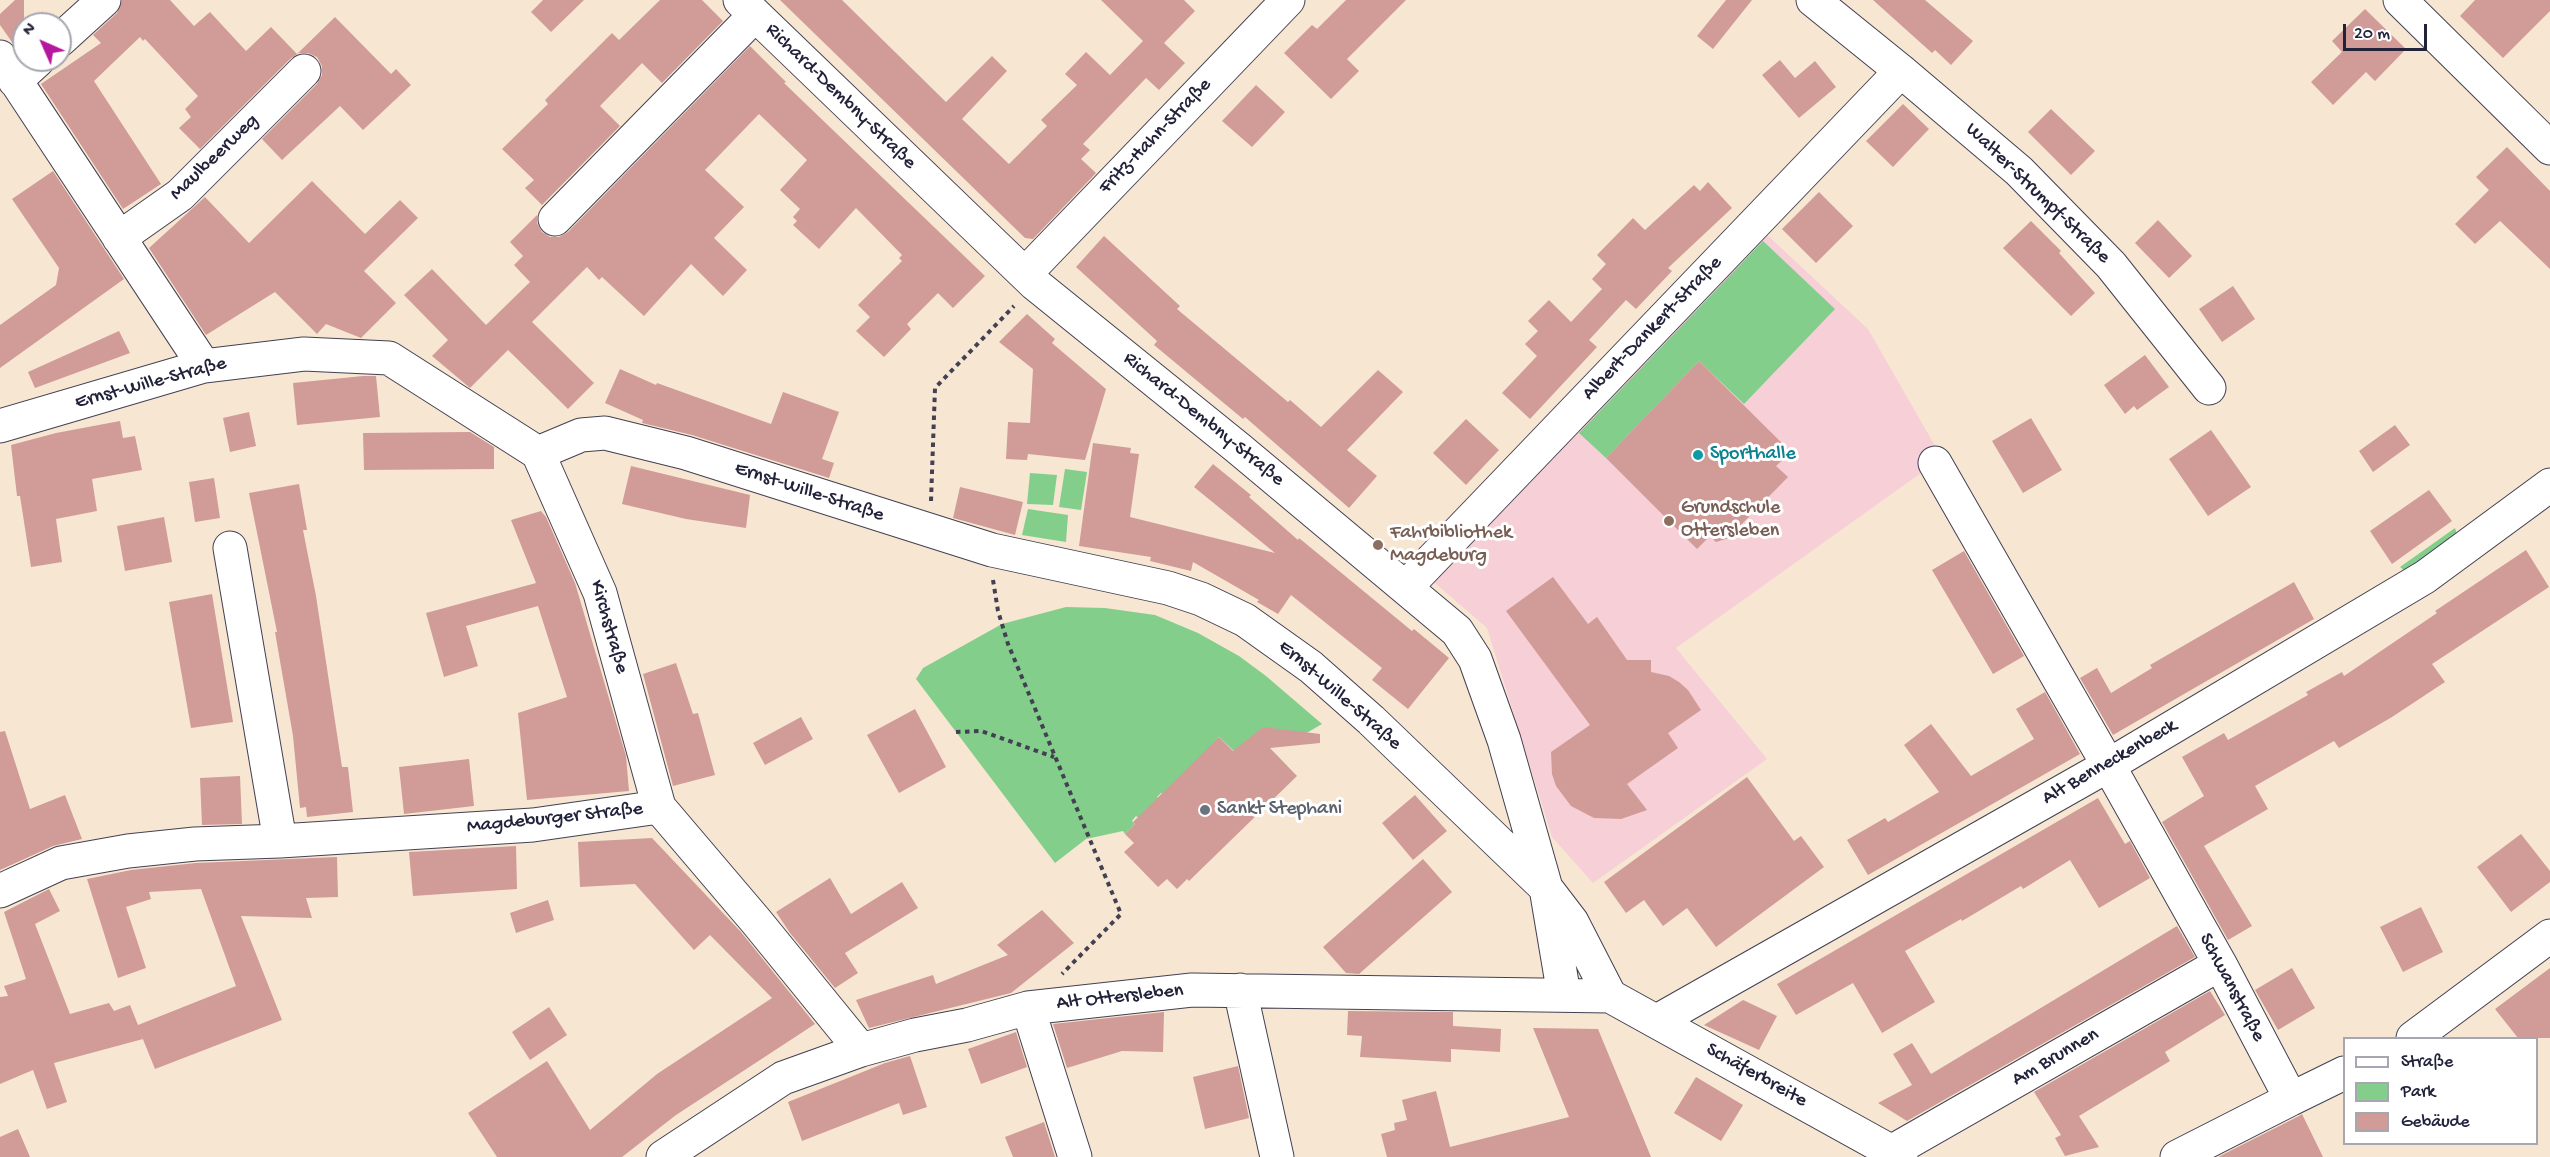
<!DOCTYPE html>
<meta charset="utf-8">
<style>
body{margin:0}
#map{position:relative;width:2550px;height:1157px;overflow:hidden;background:#f7e7d2;font-family:"Gochi Hand",sans-serif}
canvas{display:block}
.legend{position:absolute;left:2343px;top:1037px;width:195px;height:108px;box-sizing:border-box;background:#fff;border:2px solid #a7a7b1;margin:0;padding:8px 10px;list-style:none;font-size:18px;color:#22223b}
.legend li{display:flex;align-items:center;gap:12px;height:30px}
.legend b{width:30px;border:2px solid #a7a7b1}
.north{position:absolute;left:12px;top:12px;width:60px;height:60px;box-sizing:border-box;background:#fff;border:2px solid #a7a7b1;border-radius:50%;rotate:315deg;font-size:16px;font-weight:700;line-height:24px;text-align:center;color:#22223b}
.north::after{content:'';display:block;margin:auto;width:21px;height:27px;background:#b5179e;clip-path:polygon(50% 0,100% 100%,50% 72%,0 100%)}
.scale{position:absolute;left:2343px;top:24px;width:84px;height:27px;box-sizing:border-box;border:3px solid #22223b;border-top:0;padding-left:8px;font-size:18px;line-height:21px;white-space:nowrap;color:#22223b;-webkit-text-stroke:4px #fff;paint-order:stroke}
</style>
<div id="map">
<canvas width="2550" height="1157"></canvas>
<ul class="legend">
<li><b style="height:8px;background:#fff"></b>Straße</li>
<li><b style="height:16px;background:#83ce8b"></b>Park</li>
<li><b style="height:16px;background:#d19b98"></b>Gebäude</li>
</ul>
<div class="north">N</div>
<div class="scale">20 m</div>
</div>
<script>
const c = document.querySelector('canvas').getContext('2d');
c.lineJoin = 'round';
function paint(path, color) { c.fillStyle = color; c.fill(path, 'evenodd'); }
const toPath = rows => new Path2D(rows.map(r => 'M' + r).join(''));
function strokePath(path, color, width, dash) { c.strokeStyle = color; c.lineWidth = width; c.lineCap = dash ? 'butt' : 'round'; c.setLineDash(dash || []); c.stroke(path); }
function label(font, color, halo, rows, align = 'center') {
  c.font = font + ' "Gochi Hand",sans-serif'; c.lineWidth = 6; c.setLineDash([]); c.textBaseline = 'middle'; c.strokeStyle = halo; c.fillStyle = color; for (const [text, x, y, turn = 0] of rows) {
    c.save(); c.translate(x, y); c.rotate((+turn || 0) * Math.PI / 180); c.textAlign = isNaN(turn) ? turn : align; if (halo) c.strokeText(text, 0, 0); c.fillText(text, 0, 0); c.restore();
  }
}
paint(toPath([
 [1765,233,1868,329,1942,458,1676,648,1767,759,1593,883,1552,837,1487,628,1429,578]
]), '#f6cfd7');
paint(toPath([
 [1763,241,1835,309,1744,404,1699,361,1606,458,1579,433],
 [1065,469,1087,472,1081,510,1059,507],
 [1030,473,1057,475,1053,505,1027,504],
 [1028,509,1068,515,1066,542,1022,535],
 [2455,528,2458,537,2407,573,2400,567],
 [1066,607,1105,608,1155,615,1198,633,1239,656,1266,676,1322,724,1291,742,1280,735,1279,729,1276,729,1236,753,1219,737,1165,796,1161,793,1157,797,1160,800,1140,819,1136,816,1132,821,1135,824,1125,834,1123,831,1086,839,1055,863,916,679,923,668,1002,624]
]), '#83ce8b');
paint(toPath([
 [15,0,24,0,24,47,19,52,0,25,0,14],
 [122,0,170,0,194,26,210,12,246,51,271,27,297,54,335,17,391,74,396,69,411,85,363,130,340,106,282,160,262,139,317,84,322,75,322,66,317,57,308,53,299,53,291,58,200,149,179,128,191,117,185,109,198,96,145,39,143,41,140,37,94,81,161,184,123,209,41,84,101,43,93,35,117,13],
 [543,0,584,0,551,32,531,12],
 [660,0,702,0,723,21,662,83,642,63,600,106,620,126,542,205,525,188,534,180,502,149,548,104,545,100,612,33,619,40],
 [780,0,842,0,946,102,992,56,1007,71,962,119,1009,164,1047,126,1041,120,1077,85,1065,74,1086,52,1110,75,1143,41,1101,0,1184,0,1195,11,1164,43,1185,63,1159,90,1146,78,1083,144,1090,150,1081,159,1096,173,1033,239,1025,238],
 [1346,0,1406,0,1347,59,1359,71,1331,99,1284,53,1312,25,1317,29],
 [1726,0,1752,0,1713,49,1697,36],
 [1873,0,1925,0,1973,41,1951,65,1935,50,1932,53],
 [2475,0,2550,0,2550,11,2503,58,2460,16],
 [2365,9,2406,49,2375,81,2366,72,2333,105,2311,82,2342,52,2332,41],
 [750,46,786,82,784,83,985,276,953,308,938,293,907,324,911,329,884,357,856,331,870,317,858,305,902,261,899,258,902,255,856,208,819,249,793,225,797,221,793,217,800,209,780,190,807,160,759,114,705,170,744,207,714,238,747,270,723,296,691,264,644,316,602,277,599,280,587,267,532,322,594,383,568,409,508,350,470,388,432,356,448,340,404,295,432,269,486,325,530,282,514,265,523,256,510,242,537,215,537,223,542,232,550,237,559,237,568,232],
 [1780,60,1795,78,1815,61,1836,87,1799,118,1762,75],
 [1256,85,1285,112,1252,147,1222,121],
 [1903,104,1929,129,1893,167,1866,141],
 [2051,109,2095,151,2071,175,2028,132],
 [2507,147,2550,191,2550,269,2500,221,2475,244,2455,224,2489,190,2476,177],
 [53,171,124,279,0,368,0,325,56,285,59,268,12,199],
 [312,181,365,234,400,200,418,218,364,271,396,303,361,338,326,324,317,334,275,292,206,335,149,248,205,197,249,243],
 [1708,182,1732,208,1668,268,1672,271,1636,309,1626,300,1589,340,1597,347,1530,419,1502,393,1537,356,1525,344,1538,331,1528,321,1549,300,1571,322,1602,289,1592,279,1606,264,1597,255,1633,218,1645,230,1694,185,1700,191],
 [1819,192,1853,226,1816,263,1782,229],
 [2158,220,2192,256,2169,278,2135,243],
 [2031,221,2061,251,2059,253,2095,293,2071,316,2003,248],
 [1104,236,1180,306,1177,309,1288,402,1290,400,1321,427,1378,370,1403,392,1347,450,1377,476,1349,508,1245,417,1243,419,1154,345,1157,341,1076,267],
 [2233,286,2255,319,2222,342,2199,309],
 [1027,314,1055,339,1052,343,1106,389,1085,460,1028,454,1027,460,1006,459,1008,422,1030,423,1033,369,999,342],
 [119,331,130,353,35,388,28,372],
 [2145,355,2169,387,2137,410,2134,406,2125,414,2104,385],
 [1699,361,1791,452,1776,466,1788,477,1735,531,1732,537,1716,542,1710,536,1697,549,1606,458],
 [620,369,656,385,657,383,771,424,783,392,839,412,822,459,834,463,829,478,692,435,642,423,643,420,605,403],
 [363,376,376,376,380,417,297,425,293,383],
 [249,412,256,446,230,452,223,418],
 [2031,418,2062,470,2023,493,1992,441],
 [1466,419,1499,450,1466,485,1433,453],
 [120,421,123,438,135,436,142,470,92,479,97,511,56,519,62,562,31,567,20,496,17,496,11,445,56,433],
 [2395,425,2410,445,2373,472,2359,451],
 [2211,430,2251,487,2208,516,2169,459],
 [470,432,494,447,494,469,364,470,363,433],
 [1093,443,1131,448,1130,453,1139,454,1130,517,1275,553,1194,487,1213,464,1251,495,1249,497,1298,540,1299,538,1412,631,1414,629,1449,658,1408,709,1372,680,1382,668,1291,595,1278,614,1257,602,1259,600,1193,562,1191,571,1150,561,1151,557,1079,546],
 [631,466,750,495,746,528,686,519,622,504],
 [214,478,220,518,195,522,189,482],
 [299,484,307,530,303,530,316,596,342,767,348,767,353,812,307,817,306,807,300,808,293,736,275,632,277,632,249,493],
 [960,487,1023,502,1015,535,953,518],
 [2429,490,2452,521,2392,564,2370,531],
 [541,511,546,517,575,583,626,756,629,791,527,800,518,713,567,697,538,606,466,626,478,666,444,677,426,613,536,583,511,520],
 [164,517,172,562,125,571,117,526],
 [2526,550,2549,587,2432,664,2445,682,2392,717,2339,748,2334,741,2255,786,2268,809,2204,846,2252,926,2228,940,2162,822,2204,796,2182,757,2224,733,2228,740,2308,695,2306,692,2342,672,2344,676,2437,613,2435,611],
 [1964,551,2024,656,1993,674,1932,570],
 [1553,577,1588,624,1597,617,1627,660,1651,660,1651,672,1669,676,1679,682,1688,690,1701,710,1668,733,1678,748,1627,784,1647,810,1621,819,1594,818,1571,806,1556,786,1552,774,1551,752,1590,725,1506,611],
 [2294,582,2314,619,2113,735,2080,678,2097,668,2111,693,2152,668,2150,665],
 [212,594,233,722,191,728,169,602],
 [676,663,693,714,698,713,715,775,673,786,643,674],
 [2045,692,2080,754,1868,875,1847,840,1885,818,1888,822,1939,792,1904,745,1931,724,1971,776,2034,739,2016,709],
 [915,709,946,767,899,793,867,735],
 [801,717,813,739,765,765,753,743],
 [1263,727,1320,734,1320,743,1270,748,1297,776,1189,881,1187,879,1177,889,1167,879,1158,887,1124,852,1134,843,1125,834,1135,824,1133,822,1219,737,1233,751],
 [5,731,30,809,65,795,82,839,53,846,0,870,0,732],
 [469,759,474,806,404,814,399,767],
 [240,776,242,824,202,825,200,778],
 [1747,777,1794,841,1801,836,1824,867,1716,947,1687,908,1663,926,1644,900,1626,913,1604,882],
 [1415,795,1447,831,1413,860,1382,823],
 [2098,798,2125,844,2130,841,2150,878,2099,908,2070,860,2023,889,2021,886,1962,921,1961,919,1905,951,1935,1002,1882,1033,1853,983,1796,1015,1777,984],
 [2521,834,2550,871,2550,882,2511,912,2477,867],
 [652,838,741,932,815,1024,676,1115,622,1157,497,1157,468,1113,547,1061,590,1130,657,1074,772,998,710,935,694,950,635,884,580,887,578,842],
 [516,846,517,889,413,896,409,852],
 [337,857,338,897,306,898,312,918,241,916,282,1020,155,1069,140,1032,143,1039,54,1063,67,1102,47,1109,33,1070,0,1084,0,997,8,996,4,986,26,979,4,912,49,889,60,911,35,924,70,1014,109,1003,114,1011,130,1005,138,1025,236,986,201,889,149,892,151,899,126,907,146,968,118,978,87,879,131,870,196,863],
 [1423,859,1452,892,1359,974,1346,973,1323,947],
 [830,878,851,914,902,882,918,908,845,953,858,973,835,988,790,933,776,912],
 [548,900,554,920,516,933,510,913],
 [2421,907,2443,952,2403,972,2380,927],
 [1042,910,1074,943,1011,993,869,1028,856,1000,933,975,936,984,1008,955,997,945],
 [2177,926,2195,957,1907,1121,1878,1103,1912,1085,1893,1054,1912,1043,1931,1074],
 [2292,968,2315,1008,2278,1030,2255,990],
 [2550,968,2550,1038,2518,1038,2495,1009],
 [2210,991,2225,1015,2165,1052,2170,1061,2079,1116,2099,1147,2065,1156,2055,1138,2061,1135,2034,1092],
 [1743,1000,1777,1016,1759,1050,1704,1025],
 [549,1007,567,1035,530,1060,512,1032],
 [1348,1011,1453,1012,1453,1026,1501,1029,1500,1052,1451,1049,1451,1062,1360,1057,1362,1036,1347,1035],
 [1164,1012,1163,1052,1122,1051,1067,1068,1053,1024],
 [1533,1028,1598,1029,1651,1157,1387,1157,1381,1134,1395,1130,1394,1123,1407,1120,1402,1100,1436,1091,1450,1147,1569,1117],
 [1016,1032,1027,1067,981,1084,968,1049],
 [910,1056,927,1107,903,1115,899,1103,802,1141,788,1102,885,1063],
 [1238,1066,1249,1118,1205,1129,1193,1077],
 [1696,1077,1743,1105,1721,1141,1674,1113],
 [2302,1114,2323,1157,2218,1157,2299,1116],
 [1044,1122,1055,1157,1013,1157,1005,1137],
 [18,1129,30,1157,0,1157,0,1137]
]), '#d19b98');
const minor = toPath([
 [740,0,1035,284,1238,448,1457,631,1475,659,1504,740,1546,888,1564,995],
 [1813,0,1901,71,2019,171,2111,265,2209,388],
 [2400,0,2550,148],
 [60,40,104,0],
 [0,57,204,366],
 [15,81,38,60],
 [555,219,755,15],
 [119,238,180,195,304,71],
 [1025,274,1288,0],
 [0,426,204,366,304,354,389,358,538,453,581,435,605,433,686,453,992,550,1168,588,1201,599,1245,620,1311,667,1371,720,1546,888,1572,922,1610,996],
 [538,453,600,593,659,807],
 [1935,463,2119,784,2220,964,2291,1099,2177,1157],
 [230,548,280,841],
 [1406,587,1901,71],
 [0,891,61,863,128,851,195,844,280,841,533,825,659,807,756,921,861,1050],
 [1240,990,1277,1157],
 [1028,1008,1075,1157],
 [1657,1021,2109,765,2425,577,2550,485],
 [2413,1038,2550,936],
 [2291,1099,2344,1073],
 [1891,1152,2220,964],
 [663,1157,783,1078,861,1050,915,1035,967,1025,1028,1008,1192,990,1610,996,1901,1157]
]);
strokePath(minor, '#424052', 35);
strokePath(toPath([
 [931,501,935,388,1014,306],
 [993,580,998,611,1008,644,1121,914,1062,974],
 [956,732,981,731,1054,757]
]), '#424052', 4, [4.5, 4.5]);
strokePath(minor, '#fff', 33);
for (const [x, y, r, color] of [
 [1698,455,6,"#0f9aa8"],
 [1669,521,6,"#8d6e63"],
 [1378,545,6,"#8d6e63"],
 [1205,810,6,"#6b7280"]
]) { const dot = new Path2D(); dot.arc(x, y, r, 0, 2 * Math.PI); c.fillStyle = color; c.fill(dot); strokePath(dot, '#fff', 2); }
label('20px', '#22223b', '#fff', [
 ["Richard-Dembny-Straße",840,97,44],
 ["Fritz-Hahn-Straße",1156,137,-46],
 ["Maulbeerweg",215,158,-44],
 ["Walter-Strumpf-Straße",2037,194,44],
 ["Albert-Dankert-Straße",1653,329,-46],
 ["Ernst-Wille-Straße",151,384,-15],
 ["Richard-Dembny-Straße",1203,420,39],
 ["Ernst-Wille-Straße",809,493,18],
 ["Kirchstraße",608,627,74],
 ["Ernst-Wille-Straße",1339,696,41],
 ["Alt Benneckenbeck",2110,763,-30],
 ["Magdeburger Straße",555,819,-6],
 ["Schwanstraße",2231,988,62],
 ["Alt Ottersleben",1120,998,-6],
 ["Am Brunnen",2056,1058,-30],
 ["Schäferbreite",1756,1076,29]
]);
label('20px', '#0d838f', '#fff', [
 ["Sporthalle",1710,455]
], 'left');
label('20px', '#785e54', '#fff', [
 ["Grundschule",1681,509],
 ["Ottersleben",1681,532],
 ["Fahrbibliothek",1390,534],
 ["Magdeburg",1390,557]
], 'left');
label('20px', '#5b616d', '#fff', [
 ["Sankt Stephani",1217,810]
], 'left');
</script>
